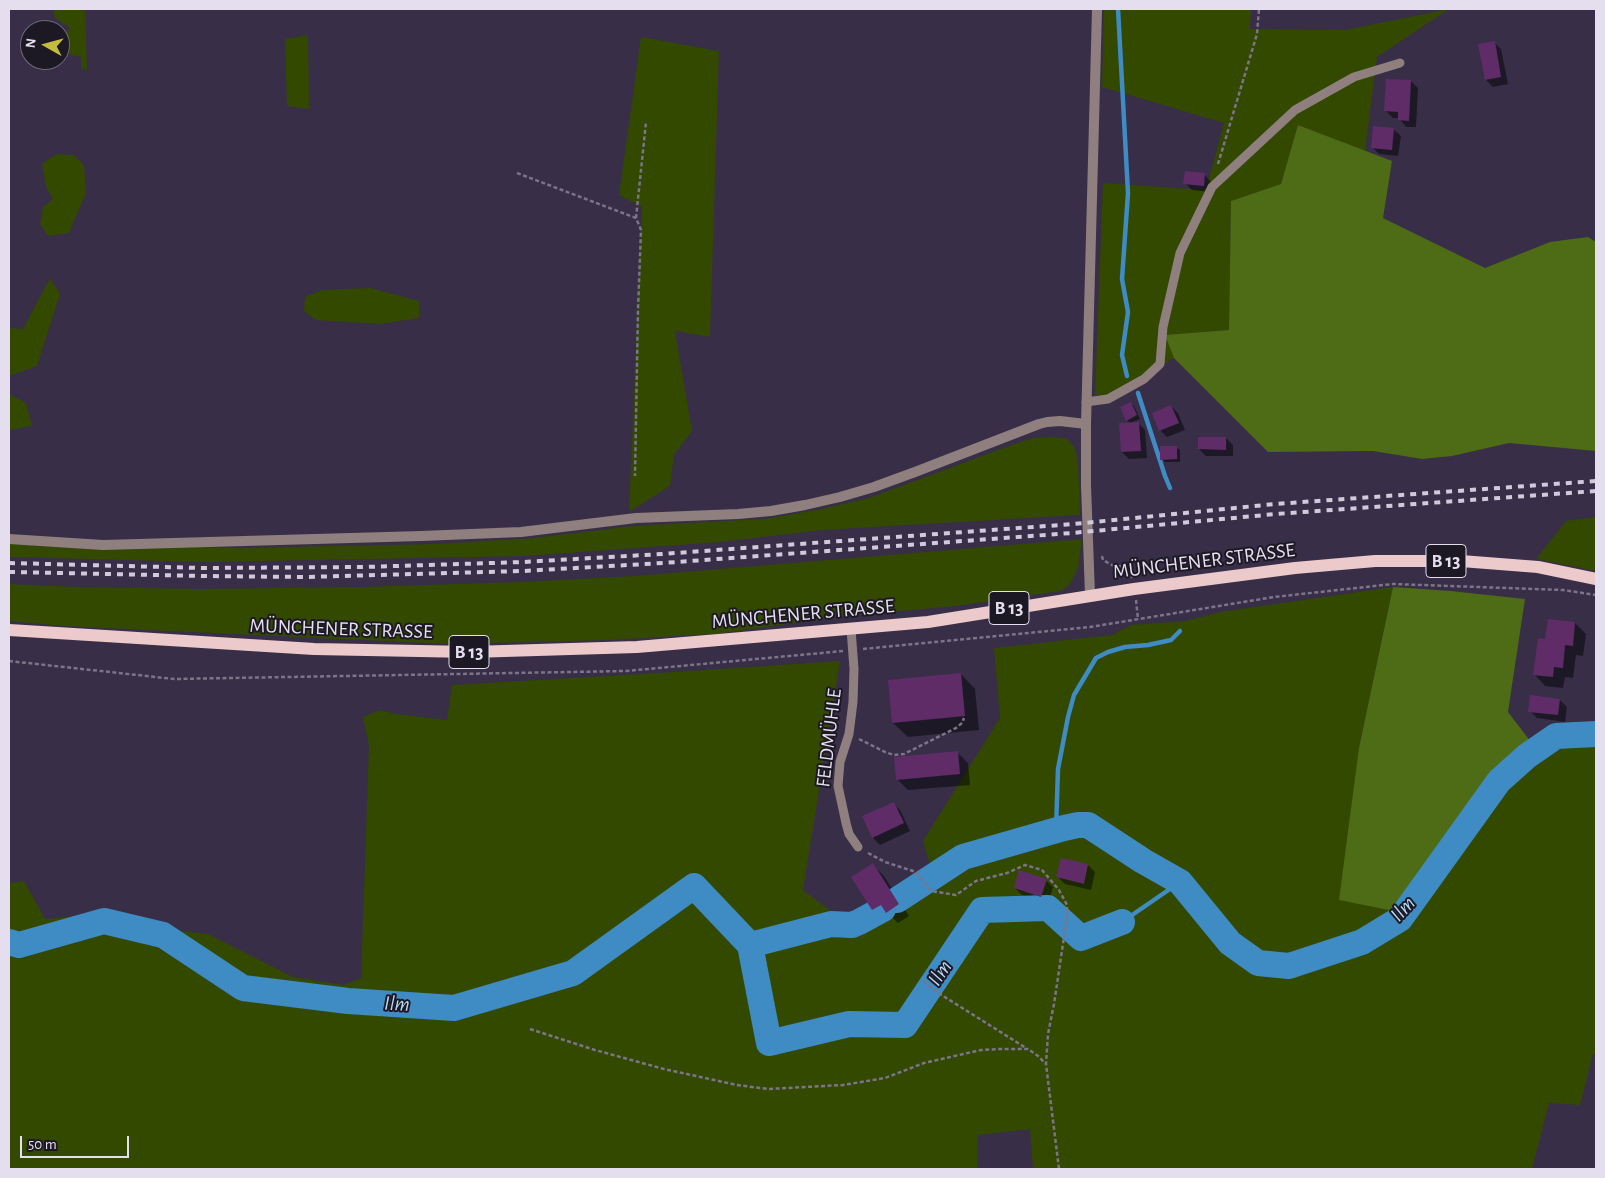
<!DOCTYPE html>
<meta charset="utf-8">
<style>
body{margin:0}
#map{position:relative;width:1605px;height:1178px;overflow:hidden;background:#382e47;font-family:"Alegreya Sans",sans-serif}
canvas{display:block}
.frame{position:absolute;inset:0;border:10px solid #e4deef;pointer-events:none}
.north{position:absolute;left:20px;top:20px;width:50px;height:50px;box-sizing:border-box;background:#1d1924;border:1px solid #6d6875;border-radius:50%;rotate:277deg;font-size:14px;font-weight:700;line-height:20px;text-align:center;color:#e4deef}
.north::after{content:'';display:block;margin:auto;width:18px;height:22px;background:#c3bd3e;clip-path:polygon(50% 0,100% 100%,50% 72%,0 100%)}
.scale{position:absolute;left:20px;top:1136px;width:109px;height:22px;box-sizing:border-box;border:2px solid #e4deef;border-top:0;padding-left:6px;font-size:15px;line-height:18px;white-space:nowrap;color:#e4deef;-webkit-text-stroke:4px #1d1924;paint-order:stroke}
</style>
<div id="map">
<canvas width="1605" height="1178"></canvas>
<div class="frame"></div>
<div class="north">N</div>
<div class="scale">50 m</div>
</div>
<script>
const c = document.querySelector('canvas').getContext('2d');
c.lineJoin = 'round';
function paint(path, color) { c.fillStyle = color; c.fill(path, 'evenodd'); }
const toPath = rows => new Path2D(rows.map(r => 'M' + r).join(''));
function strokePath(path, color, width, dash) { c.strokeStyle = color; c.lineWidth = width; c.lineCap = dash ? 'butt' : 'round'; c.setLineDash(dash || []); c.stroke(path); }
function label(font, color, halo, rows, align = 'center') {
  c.font = font + ' "Alegreya Sans",sans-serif'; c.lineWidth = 4; c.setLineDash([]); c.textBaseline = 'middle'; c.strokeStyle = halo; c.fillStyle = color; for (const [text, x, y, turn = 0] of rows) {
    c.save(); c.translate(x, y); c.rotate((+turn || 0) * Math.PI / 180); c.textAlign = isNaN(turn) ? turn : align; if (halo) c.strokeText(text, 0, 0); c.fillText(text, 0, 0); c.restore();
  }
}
paint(toPath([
 [53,9,85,9,87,70,81,68,81,57,67,54,60,47,60,38,70,28,55,18],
 [1104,9,1251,9,1250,29,1345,30,1449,9,1377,57,1365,151,1298,125,1281,184,1231,201,1229,330,1166,335,1174,358,1112,395,1095,395,1103,183,1206,190,1224,123,1102,87],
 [308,35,309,109,287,106,285,39],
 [641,37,719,51,710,337,675,331,692,431,674,455,670,486,629,512,642,207,619,195],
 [56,154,74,155,84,165,86,193,69,233,48,236,40,224,43,207,53,199,46,187,42,164],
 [50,278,60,294,37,366,9,376,9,328,23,329],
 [370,288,419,301,419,318,380,324,316,320,304,311,305,297,322,290],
 [9,394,26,403,32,426,9,430],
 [1054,437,1067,439,1074,447,1078,460,1080,515,822,530,720,542,525,556,205,562,9,557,9,542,239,548,437,544,534,538,633,526,764,519,817,510,869,498,1014,444,1034,438],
 [1596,517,1596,571,1536,559,1566,521],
 [1082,539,1078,568,1070,584,1061,591,956,606,843,616,716,634,608,640,448,644,63,626,9,621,9,584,77,587,201,589,361,587,522,582,635,576],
 [1393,587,1359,748,1394,911,1531,742,1596,747,1596,1053,1593,1054,1580,1105,1549,1103,1532,1169,1033,1169,1030,1129,978,1135,977,1169,9,1169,9,883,24,881,45,919,120,912,164,929,208,934,293,977,344,985,361,978,369,745,363,717,380,710,396,714,447,720,452,685,658,673,840,661,803,890,847,923,933,873,923,841,1000,718,994,648,1112,635,1131,625,1186,621,1220,612]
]), '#334900');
paint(toPath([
 [1298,125,1392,161,1383,218,1485,268,1550,242,1588,237,1596,242,1596,451,1509,443,1452,456,1422,459,1373,451,1268,452,1174,358,1165,335,1229,330,1231,201,1281,184],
 [1393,587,1451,591,1525,599,1508,712,1531,742,1394,911,1339,900,1359,748]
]), '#4e6b15');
paint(toPath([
 [1494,42,1501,49,1508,84,1493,87,1486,80,1479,45],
 [1411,81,1418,88,1416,127,1406,127,1399,118,1393,118,1386,111],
 [1393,129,1401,136,1398,156,1379,154,1372,147],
 [1204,174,1211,182,1210,192,1192,190,1185,183],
 [1131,403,1134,406,1140,419,1130,423,1127,420],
 [1171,406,1178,413,1185,430,1167,437,1160,430],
 [1138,423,1145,430,1147,458,1129,459,1122,452],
 [1226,438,1233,445,1233,456,1206,456,1199,449],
 [1176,447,1180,450,1180,462,1165,462,1162,459],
 [1575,623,1586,634,1583,656,1576,655,1573,678,1565,677,1563,688,1545,686,1535,675,1546,640],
 [961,674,975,689,979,730,908,737,893,723],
 [1560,700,1567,707,1565,722,1537,718,1530,711],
 [957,752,968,763,970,785,908,790,898,780],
 [893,803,900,810,910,831,880,845,873,838,864,817],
 [873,865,884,876,909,916,898,923,891,916,884,920,873,909,853,877],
 [1088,865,1095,872,1091,890,1065,884,1058,877],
 [1046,880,1053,887,1048,903,1022,895,1015,888]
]), '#0007');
strokePath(toPath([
 [1118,9,1128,193,1122,279,1128,312,1122,355,1127,376],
 [1138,393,1165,476,1170,488],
 [1056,830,1058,769,1068,717,1074,695,1096,658,1108,652,1125,647,1148,645,1171,640,1180,631],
 [1122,922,1180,882]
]), '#3f8bc4', 4.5);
strokePath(toPath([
 [897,900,963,857,1064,828,1078,825,1088,825,1143,861,1180,882,1230,943,1258,963,1289,966,1362,942,1400,919,1499,781,1527,756,1556,736,1596,734],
 [9,942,19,945,104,921,163,935,243,988,348,1001,454,1008,573,973,694,886,750,945,769,1043,849,1024,905,1025,982,910,1048,908,1081,938,1122,922],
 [750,945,831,924,852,925,859,922,883,909]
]), '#3f8bc4', 26);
paint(toPath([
 [1495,41,1501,77,1485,80,1478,44],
 [1386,79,1411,80,1409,121,1398,120,1398,112,1384,111],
 [1373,126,1394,128,1392,150,1371,148],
 [1185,171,1205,173,1204,186,1183,184],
 [1131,402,1137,415,1126,421,1120,407],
 [1171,405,1179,423,1159,431,1152,413],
 [1139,422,1141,451,1121,452,1119,423],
 [1198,437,1226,437,1226,450,1198,449],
 [1160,446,1177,446,1177,459,1160,460],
 [1548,619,1575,622,1573,646,1565,645,1563,668,1554,667,1553,677,1533,675,1538,638,1545,639],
 [961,673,965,716,892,723,888,680],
 [1530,695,1560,699,1558,715,1528,712],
 [958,751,960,774,896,780,894,757],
 [894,802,904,823,872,838,862,816],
 [1061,858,1088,864,1084,884,1056,877],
 [873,863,899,904,886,913,881,905,872,910,851,877],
 [1019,870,1047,879,1041,897,1014,888]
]), '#5f2c68');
strokePath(toPath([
 [1218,164,1257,34,1259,9],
 [517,173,636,218,641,230,638,309,635,476],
 [636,218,646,122],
 [1102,556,1103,560,1112,565,1130,568,1132,578],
 [1136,600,1138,619],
 [863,649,1090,627,1274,597,1393,584,1563,590,1596,595],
 [9,661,174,679,626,671,843,651],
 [859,739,885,752,894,755,904,754,956,728,962,723,964,718],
 [868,853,885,862,916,872,931,891,956,895,976,881,1007,873,1025,865,1042,870,1059,890,1067,905,1067,917,1054,1004,1048,1034,1046,1064,1059,1169],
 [923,981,940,994,1026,1048],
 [530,1029,595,1050,664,1069,737,1085,768,1089,843,1085,885,1078,924,1063,981,1050,1000,1049,1028,1049,1038,1056,1046,1064]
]), '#7c7489', 2.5, [4, 2.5]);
strokePath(toPath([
 [1086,402,1108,399,1144,379,1160,364,1163,327,1180,253,1212,187,1295,110,1354,77,1400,63],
 [851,629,854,669,853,702,849,734,840,762,838,786,846,823,849,834,858,847]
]), '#907f7f', 9);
strokePath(toPath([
 [9,539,103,545,421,536,521,532,636,518,738,514,771,511,805,505,840,497,874,487,915,472,1039,424,1047,422,1060,421,1086,424]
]), '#907f7f', 10);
strokePath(toPath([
 [1090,595,1086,485,1086,424,1097,9]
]), '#907f7f', 10);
strokePath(toPath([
 [9,630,314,649,471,652,637,647,928,622,1134,589,1295,568,1375,561,1461,561,1538,567,1596,579]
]), '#ecc9cb', 12);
strokePath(toPath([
 [9,563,203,568,364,567,523,562,662,554,1074,524,1275,504,1596,481],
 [9,572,202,576,305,577,523,571,663,563,1072,533,1276,514,1596,491]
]), '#d1cadc', 4, [6, 6]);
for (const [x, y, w] of [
 [1446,561,40],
 [1009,608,40],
 [469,652,40]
]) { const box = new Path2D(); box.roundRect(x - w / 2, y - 16.5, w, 33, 4); c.fillStyle = '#1d1924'; c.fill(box); strokePath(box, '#e4deef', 1); }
label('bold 19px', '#e4deef', null, [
 ["B 13",1446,561],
 ["B 13",1009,608],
 ["B 13",469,652]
]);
label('20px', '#e4deef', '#1d1924', [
 ["MÜNCHENER STRASSE",1204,561,-7],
 ["MÜNCHENER STRASSE",803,614,-5],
 ["MÜNCHENER STRASSE",341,629,2],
 ["FELDMÜHLE",829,738,-83]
]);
label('italic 21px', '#b5d9f8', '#1d1924', [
 ["Ilm",1403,909,-47],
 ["Ilm",940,973,-56],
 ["Ilm",397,1004,4]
]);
</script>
